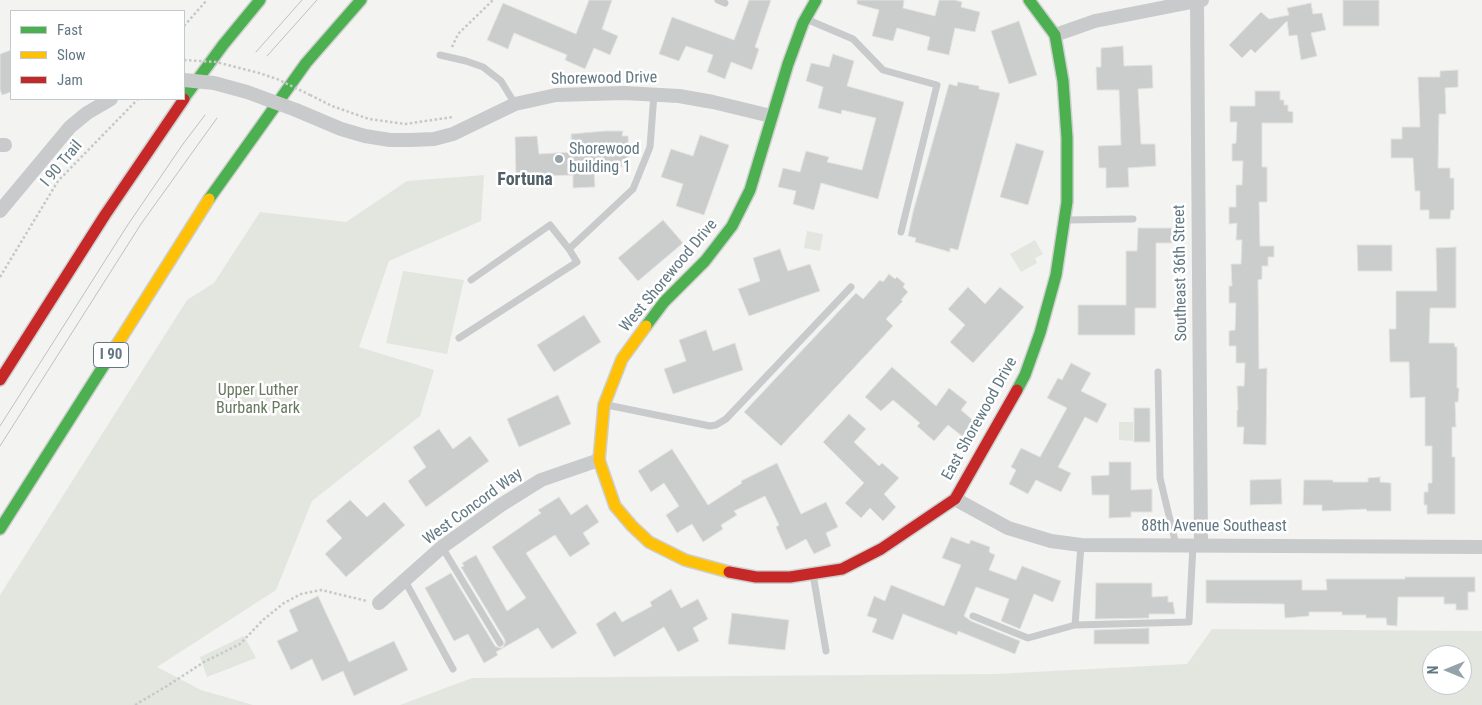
<!DOCTYPE html>
<style>
body{margin:0}
#map{position:relative;width:1482px;height:705px;overflow:hidden;background:#f3f3f1;font-family:"Roboto Condensed",sans-serif}
canvas{display:block}
.legend{position:absolute;left:10px;top:10px;width:175px;height:90px;box-sizing:border-box;background:#fff;border:1px solid #c0c9cd;margin:0;padding:6px 9px;list-style:none;font-size:15px;color:#617883}
.legend li{display:flex;align-items:center;gap:10px;height:25px}
.legend b{width:25px;border:1px solid #c0c9cd}
.north{position:absolute;left:1422px;top:645px;width:50px;height:50px;box-sizing:border-box;background:#fff;border:1px solid #c0c9cd;border-radius:50%;rotate:270deg;font-size:14px;font-weight:700;line-height:20px;text-align:center;color:#617883}
.north::after{content:'';display:block;margin:auto;width:18px;height:22px;background:#94a3aa;clip-path:polygon(50% 0,100% 100%,50% 72%,0 100%)}
</style>
<div id="map">
<canvas width="1482" height="705"></canvas>
<ul class="legend">
<li><b style="height:6px;background:#4caf50"></b>Fast</li>
<li><b style="height:6px;background:#ffc107"></b>Slow</li>
<li><b style="height:6px;background:#c62828"></b>Jam</li>
</ul>
<div class="north">N</div>
</div>
<script>
const c = document.querySelector('canvas').getContext('2d');
c.lineJoin = 'round';
function paint(path, color) { c.fillStyle = color; c.fill(path, 'evenodd'); }
const toPath = rows => new Path2D(rows.map(r => 'M' + r).join(''));
function strokePath(path, color, width, dash) { c.strokeStyle = color; c.lineWidth = width; c.lineCap = dash ? 'butt' : 'round'; c.setLineDash(dash || []); c.stroke(path); }
function label(font, color, halo, rows, align = 'center') {
  c.font = font + ' "Roboto Condensed",sans-serif'; c.lineWidth = 5; c.setLineDash([]); c.textBaseline = 'middle'; c.strokeStyle = halo; c.fillStyle = color; for (const [text, x, y, turn = 0] of rows) {
    c.save(); c.translate(x, y); c.rotate((+turn || 0) * Math.PI / 180); c.textAlign = isNaN(turn) ? turn : align; if (halo) c.strokeText(text, 0, 0); c.fillText(text, 0, 0); c.restore();
  }
}
paint(toPath([
 [484,175,481,221,389,261,359,347,434,370,420,416,312,501,276,590,157,667,201,690,253,705,0,705,0,595,187,300,214,283,260,212,346,222,407,181],
 [807,231,823,234,820,251,804,248],
 [1035,240,1043,254,1035,258,1037,263,1021,272,1010,254],
 [403,271,464,280,447,354,386,343],
 [1119,422,1133,422,1133,441,1119,440],
 [1212,629,1482,631,1482,705,400,705,472,678,995,674,1187,664],
 [1432,655,1462,655,1462,685,1432,685],
 [244,636,256,658,207,677,200,657]
]), '#e3e6df');
const building = toPath([
 [589,0,612,0,602,29,618,36,610,55,594,48,585,69,565,60,567,55,514,33,508,49,487,40,503,3,576,34,589,0],
 [749,0,771,0,755,47,759,49,752,70,731,62,725,79,707,72,713,55,686,46,679,61,659,54,672,17,734,40,749,0],
 [857,0,904,0,903,8,935,16,939,0,955,0,962,2,961,7,980,12,975,32,955,28,949,55,927,50,930,37,897,28,893,41,872,36,879,10,857,4,857,0],
 [1343,0,1379,0,1379,26,1343,26,1343,0],
 [1311,3,1313,14,1322,13,1326,30,1311,33,1317,56,1301,60,1297,35,1289,36,1287,21,1255,53,1251,49,1242,58,1229,45,1261,12,1269,19,1289,15,1287,8,1311,3],
 [1019,21,1037,75,1009,84,991,31,1019,21],
 [1123,46,1124,66,1152,65,1153,88,1138,89,1141,144,1155,144,1156,166,1128,168,1129,187,1106,188,1106,168,1099,168,1098,146,1121,145,1119,90,1097,90,1096,67,1101,67,1101,48,1123,46],
 [11,50,11,92,2,95,0,89,0,54,11,50],
 [833,54,854,61,847,86,904,102,878,199,821,183,814,210,793,204,796,191,778,187,783,168,800,172,806,151,829,157,827,162,862,170,876,118,842,110,841,114,818,108,823,87,806,81,811,63,829,67,833,54],
 [1458,70,1458,87,1445,88,1446,114,1439,114,1438,168,1450,168,1450,178,1454,178,1454,210,1451,210,1450,219,1429,219,1429,210,1420,210,1420,191,1415,191,1413,158,1391,158,1391,139,1402,139,1402,127,1420,127,1418,77,1440,77,1440,71,1458,70],
 [958,82,979,86,979,89,1000,93,958,250,950,248,950,252,915,242,916,238,908,236,913,212,949,84,957,86,958,82],
 [1255,91,1280,91,1280,100,1284,100,1284,105,1288,105,1288,111,1293,112,1293,123,1262,123,1262,167,1267,167,1267,202,1259,202,1260,246,1274,246,1274,257,1268,257,1268,266,1262,266,1262,279,1258,280,1259,369,1267,368,1266,445,1243,444,1244,427,1237,427,1237,410,1238,410,1237,386,1244,386,1245,363,1236,363,1236,346,1229,346,1229,331,1235,330,1236,303,1229,303,1229,286,1232,286,1231,264,1241,264,1242,240,1236,240,1237,223,1229,224,1229,207,1236,207,1236,185,1242,185,1243,161,1232,161,1232,144,1236,143,1237,122,1230,122,1230,106,1255,106,1255,91],
 [605,131,623,131,622,136,628,136,629,159,622,160,622,167,594,170,595,187,573,188,573,175,516,177,515,137,537,136,539,154,572,152,571,134,605,131],
 [700,135,729,145,704,215,676,206,683,184,661,177,671,149,693,156,700,135],
 [1016,143,1044,151,1028,205,1000,197,1016,143],
 [663,220,683,243,638,281,618,258,663,220],
 [1138,228,1172,228,1172,243,1156,243,1156,308,1135,308,1135,335,1078,335,1078,305,1126,305,1126,251,1137,251,1138,228],
 [1357,245,1392,245,1392,271,1358,271,1357,245],
 [1456,247,1456,308,1430,308,1429,343,1454,343,1455,347,1457,347,1457,388,1459,388,1458,402,1455,402,1456,427,1452,427,1452,457,1455,457,1455,514,1427,514,1427,505,1424,505,1424,492,1428,492,1428,483,1432,483,1432,446,1425,446,1425,397,1410,398,1409,362,1390,362,1389,329,1396,329,1396,291,1437,291,1436,248,1456,247],
 [780,249,788,271,810,264,820,291,749,316,738,289,760,281,753,258,780,249],
 [889,274,895,279,897,277,905,284,903,287,908,292,901,300,903,301,886,319,893,326,781,446,744,412,856,293,863,299,880,280,883,282,889,274],
 [968,287,985,304,1000,287,1024,307,973,363,950,342,965,325,948,309,968,287],
 [584,315,601,342,554,372,537,345,584,315],
 [706,330,713,351,735,343,743,370,673,394,664,369,686,361,679,340,706,330],
 [1071,363,1091,373,1081,391,1107,404,1097,423,1085,417,1058,467,1071,473,1061,492,1036,480,1028,494,1009,484,1016,470,1011,467,1021,448,1040,457,1067,408,1047,398,1058,378,1062,380,1071,363],
 [892,367,936,406,949,388,967,402,961,410,975,422,962,436,948,425,934,441,917,426,920,423,893,400,881,411,865,397,892,367],
 [558,395,571,424,519,447,507,419,558,395],
 [1134,408,1150,408,1150,442,1134,442,1134,408],
 [849,414,866,429,854,442,879,466,882,463,899,478,884,494,896,507,883,521,870,508,861,518,845,503,864,483,823,442,849,414],
 [439,429,453,449,470,436,489,461,426,507,408,481,426,467,413,447,439,429],
 [672,449,708,505,742,483,741,481,777,463,801,514,826,502,838,527,826,533,831,546,814,554,806,539,786,550,776,527,779,525,765,496,734,511,737,515,721,525,723,529,703,542,692,524,677,533,666,515,679,506,664,483,651,492,638,471,672,449],
 [1109,462,1131,462,1131,490,1152,489,1152,512,1131,512,1131,517,1109,518,1109,495,1092,495,1091,476,1109,475,1109,462],
 [1380,477,1380,482,1391,483,1391,511,1367,511,1366,509,1322,511,1322,505,1303,505,1304,480,1333,480,1333,482,1368,482,1368,478,1380,477],
 [1281,479,1282,504,1250,505,1250,480,1281,479],
 [559,497,571,515,587,504,599,522,583,533,590,544,570,557,555,535,526,553,577,633,552,649,538,628,496,652,498,655,484,663,468,634,454,641,425,588,451,573,495,646,500,648,503,647,505,643,505,640,461,567,464,566,462,563,476,555,507,611,526,598,492,547,541,513,538,510,559,497],
 [350,500,367,517,384,502,405,525,346,577,325,554,342,538,326,521,350,500],
 [951,537,969,544,971,540,990,547,989,552,995,555,989,570,1016,580,1022,566,1061,581,1053,602,1034,594,1020,629,1001,621,1009,599,976,587,964,616,971,621,1020,641,1015,654,958,631,957,635,903,614,893,640,872,632,877,619,867,616,874,596,885,601,891,585,944,606,961,565,942,558,951,537],
 [1405,577,1475,577,1475,592,1468,592,1468,610,1456,610,1456,604,1444,604,1444,597,1398,597,1397,626,1387,625,1386,618,1366,618,1366,615,1342,615,1342,612,1309,612,1309,616,1285,618,1284,604,1206,603,1206,580,1302,580,1302,590,1327,590,1326,579,1405,579,1405,577],
 [1096,583,1152,583,1152,597,1168,596,1168,602,1173,602,1175,614,1149,614,1149,618,1095,619,1096,583],
 [671,589,681,608,698,599,708,619,693,628,699,641,678,652,664,627,614,657,596,624,615,611,622,622,652,606,650,602,671,589],
 [318,596,349,662,394,641,408,670,354,696,343,671,322,681,312,659,291,670,277,641,298,631,289,610,318,596],
 [732,613,789,620,785,650,728,644,732,613],
 [1149,628,1149,644,1094,644,1094,630,1149,628]
]);
paint(building, '#cbcdcd');
strokePath(building, '#e2e2e1', 1);
const fast = toPath([
 [184,98,223,45,260,0],
 [209,199,306,63,361,0],
 [646,326,664,302,705,261,732,226,750,190,788,64,803,23,816,0],
 [1017,390,1025,375,1040,333,1056,275,1067,202,1067,138,1063,81,1055,35,1029,0],
 [0,529,106,362]
]);
const slow = toPath([
 [646,326,622,359,604,405,599,460,615,506,632,526,649,542,685,560,729,572],
 [106,362,209,199]
]);
const jam = toPath([
 [0,380,105,215,184,99],
 [729,572,756,577,790,577,842,569,881,549,955,499,1017,390]
]);
strokePath(fast, '#ced0d0', 14);
strokePath(slow, '#ced0d0', 14);
strokePath(jam, '#ced0d0', 14);
strokePath(toPath([
 [184,26,207,0],
 [452,47,458,34,493,0],
 [310,95,332,106,369,119,405,124,453,117],
 [0,277,58,181,138,99],
 [135,705,167,686,204,662,240,644,263,620,284,603,301,594,321,590,367,601]
]), '#c6c8c8', 2.5, [2.5, 2.5]);
strokePath(toPath([
 [718,0,725,3],
 [806,19,853,39,883,70,937,85,901,232],
 [440,55,466,61,483,67,501,81,515,104],
 [1067,220,1133,219],
 [471,280,550,225,569,249],
 [459,338,577,262,569,249,633,189,650,147,654,94],
 [1158,372,1160,478,1176,545],
 [607,405,710,426,716,425,726,419,851,287],
 [1081,545,1075,625,1189,622,1193,545],
 [442,547,500,643],
 [813,574,826,651],
 [405,581,453,669],
 [973,616,1028,638,1075,625]
]), '#c8cacb', 7);
strokePath(toPath([
 [1197,2,1201,545],
 [1055,35,1095,21,1202,0],
 [296,110,341,129,365,136,390,140,411,140,434,139,453,134,515,104,556,95,624,93,679,96,713,102,771,116],
 [0,145,5,145],
 [0,211,70,127,87,113,111,99],
 [955,499,1008,528,1051,541,1081,545,1482,547],
 [379,603,442,547,501,505,541,480,599,460]
]), '#c8cacb', 14);
strokePath(fast, '#4caf50', 11);
strokePath(slow, '#ffc107', 11);
strokePath(jam, '#c62828', 11);
strokePath(toPath([
 [256,52,302,0],
 [267,56,317,0],
 [0,426,127,226,183,144,205,115],
 [0,446,141,224,217,118]
]), '#bec1c1', 1);
strokePath(toPath([
 [184,60,216,62,259,73,277,79,310,95]
]), '#c6c8c8', 2.5, [2.5, 2.5]);
strokePath(toPath([
 [184,80,214,83,247,92,296,110]
]), '#c8cacb', 14);
for (const [x, y, r, color] of [
 [559,159,5,"#94a3aa"]
]) { const dot = new Path2D(); dot.arc(x, y, r, 0, 2 * Math.PI); c.fillStyle = color; c.fill(dot); strokePath(dot, '#fff', 2); }
for (const [x, y, w] of [
 [111,355,35]
]) { const box = new Path2D(); box.roundRect(x - w / 2, y - 12.5, w, 25, 4); c.fillStyle = '#fff'; c.fill(box); strokePath(box, '#617883', 1); }
label('bold 15px', '#617883', null, [
 ["I 90",111,355]
]);
label('16px', '#617883', '#fff', [
 ["Shorewood Drive",604,79,-1],
 ["I 90 Trail",62,164,-50],
 ["Southeast 36th Street",1181,273,-91],
 ["West Shorewood Drive",669,276,-50],
 ["East Shorewood Drive",980,419,-61],
 ["West Concord Way",473,507,-36],
 ["88th Avenue Southeast",1214,527]
]);
label('16px', '#617883', '#fff', [
 ["Shorewood",569,150],
 ["building 1",569,168]
], 'left');
label('16px', '#697960', '#fff', [
 ["Upper Luther",258,391],
 ["Burbank Park",258,409]
]);
label('bold 18px', '#506067', '#fff', [
 ["Fortuna",525,180]
]);
</script>
